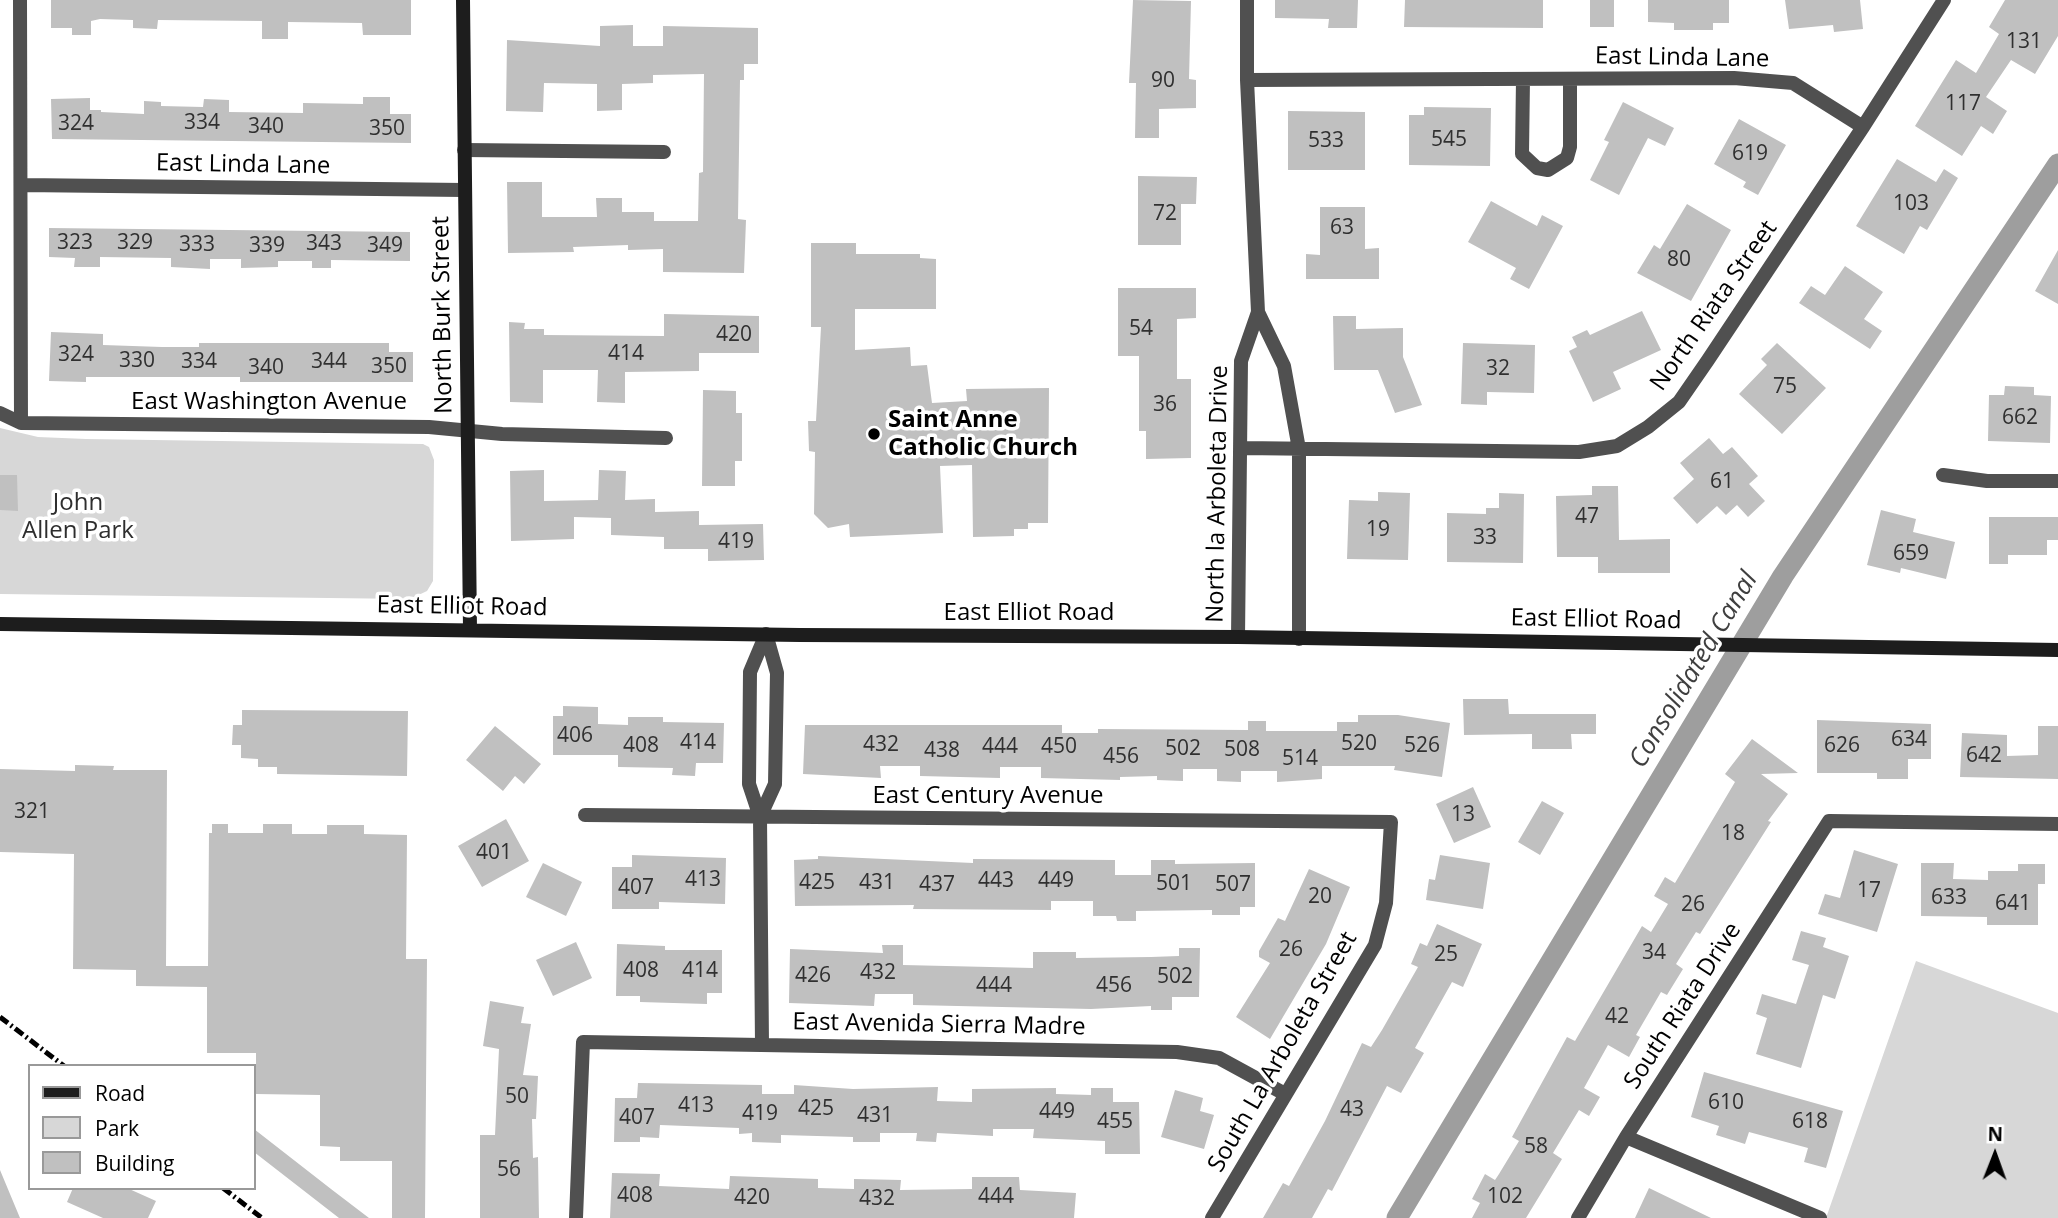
<!DOCTYPE html>
<style>
body{margin:0}
#map{position:relative;width:2058px;height:1218px;overflow:hidden;background:#fff;font-family:"Open Sans",sans-serif}
canvas{display:block}
.legend{position:absolute;left:28px;top:1064px;width:228px;height:126px;box-sizing:border-box;background:#fff;border:2px solid #999;margin:0;padding:9px 12px;list-style:none;font-size:21px;color:#000}
.legend li{display:flex;align-items:center;gap:14px;height:35px}
.legend b{width:35px;border:2px solid #999}
.north{position:absolute;left:1960px;top:1120px;width:70px;height:70px;-webkit-text-stroke:5px #fff;paint-order:stroke;rotate:1deg;font-size:19px;font-weight:700;line-height:28px;text-align:center;color:#000}
.north::after{content:'';display:block;margin:auto;width:24px;height:32px;background:#000;clip-path:polygon(50% 0,100% 100%,50% 72%,0 100%)}
</style>
<div id="map">
<canvas width="2058" height="1218"></canvas>
<ul class="legend">
<li><b style="height:9px;background:#1d1d1d"></b>Road</li>
<li><b style="height:19px;background:#d7d7d7"></b>Park</li>
<li><b style="height:19px;background:#c0c0c0"></b>Building</li>
</ul>
<div class="north">N</div>
</div>
<script>
const c = document.querySelector('canvas').getContext('2d');
c.lineJoin = 'round';
function paint(path, color) { c.fillStyle = color; c.fill(path, 'evenodd'); }
const toPath = rows => new Path2D(rows.map(r => 'M' + r).join(''));
function strokePath(path, color, width, dash) { c.strokeStyle = color; c.lineWidth = width; c.lineCap = dash ? 'butt' : 'round'; c.setLineDash(dash || []); c.stroke(path); }
function label(font, color, halo, rows, align = 'center') {
  c.font = font + ' "Open Sans",sans-serif'; c.lineWidth = 7; c.setLineDash([]); c.textBaseline = 'middle'; c.strokeStyle = halo; c.fillStyle = color; for (const [text, x, y, turn = 0] of rows) {
    c.save(); c.translate(x, y); c.rotate((+turn || 0) * Math.PI / 180); c.textAlign = isNaN(turn) ? turn : align; if (halo) c.strokeText(text, 0, 0); c.fillText(text, 0, 0); c.restore();
  }
}
paint(toPath([
 [0,428,38,437,86,439,423,444,429,447,434,460,433,581,427,591,410,599,0,594],
 [1916,961,2058,1013,2058,1218,1826,1218]
]), '#d7d7d7');
strokePath(toPath([
 [1397,1218,1783,576,2058,164]
]), '#9e9e9e', 21);
paint(toPath([
 [51,0,411,0,411,35,363,35,362,23,288,22,288,39,262,39,262,21,158,20,157,29,133,28,133,20,100,19,91,21,91,35,72,35,72,28,51,28],
 [1133,0,1191,1,1189,79,1196,80,1196,108,1159,109,1159,138,1135,138,1136,83,1129,83],
 [1275,0,1358,0,1357,28,1328,28,1329,19,1275,18],
 [1405,0,1543,0,1543,28,1404,27],
 [1590,0,1614,0,1614,27,1590,27],
 [1648,0,1729,0,1729,23,1713,23,1713,30,1674,30,1674,23,1648,22],
 [1785,0,1860,0,1863,29,1834,32,1833,25,1789,29],
 [2005,0,2058,0,2058,36,2035,74,2011,60,1986,97,2007,111,1993,134,1981,126,1962,156,1915,126,1956,60,1976,73,1999,34,1989,27],
 [633,25,633,46,663,46,663,26,758,28,758,64,744,64,744,80,740,80,738,219,746,220,744,273,663,272,663,249,628,250,628,245,573,247,574,252,508,253,507,182,542,182,542,217,597,217,596,198,622,198,622,212,654,212,654,221,698,221,699,173,703,172,704,74,653,75,653,83,622,84,622,110,597,111,597,84,544,83,543,112,506,111,507,40,600,46,600,26],
 [363,97,390,97,390,114,411,114,411,143,52,139,51,99,90,98,90,110,101,110,101,112,144,114,144,101,161,102,161,106,203,107,204,99,229,100,229,112,303,113,303,103,363,104],
 [1623,102,1674,128,1665,146,1648,138,1619,195,1590,180,1609,142,1604,140],
 [1424,107,1491,108,1490,166,1409,165,1409,115,1424,115],
 [1288,111,1365,112,1365,170,1288,170],
 [1739,119,1786,145,1758,195,1743,187,1746,182,1714,164],
 [1897,159,1936,182,1944,169,1958,178,1927,230,1920,226,1904,254,1856,226],
 [1138,176,1197,177,1196,204,1181,204,1181,245,1138,245],
 [1491,201,1537,226,1542,215,1563,226,1529,289,1510,279,1516,268,1468,242],
 [1687,204,1731,230,1691,301,1637,273,1654,245,1660,249],
 [1320,207,1365,207,1365,249,1379,248,1379,279,1306,279,1306,254,1320,255],
 [49,228,410,232,410,261,331,260,331,268,312,268,312,261,278,261,278,267,241,268,241,259,210,259,210,269,171,267,171,258,100,257,100,267,74,267,75,258,49,257],
 [811,243,856,243,856,254,920,254,920,258,936,259,936,309,855,309,855,350,910,347,911,366,927,365,932,403,967,401,966,389,1049,388,1048,523,1028,523,1028,529,1014,529,1014,536,973,537,972,465,940,466,943,533,850,537,849,524,828,528,814,514,815,452,809,451,808,421,816,421,821,327,811,327],
 [2058,250,2058,304,2035,291],
 [1845,266,1883,292,1864,319,1882,331,1870,349,1799,303,1811,286,1825,295],
 [1118,288,1196,288,1196,318,1177,319,1177,379,1191,379,1191,458,1146,459,1146,431,1139,431,1139,356,1118,356],
 [1642,311,1661,350,1613,372,1621,389,1593,402,1569,351,1577,347,1572,337,1587,330,1590,335],
 [664,314,759,316,759,353,699,353,699,371,625,372,625,403,597,402,598,370,543,370,543,403,510,402,509,322,525,323,524,329,544,329,544,335,664,336],
 [1333,316,1356,316,1356,329,1403,328,1403,357,1422,405,1395,413,1378,370,1334,370],
 [51,332,103,334,103,345,162,347,199,347,199,343,389,343,389,352,413,352,413,382,240,382,240,377,86,377,86,382,49,381],
 [1463,343,1535,345,1534,393,1487,392,1487,405,1461,404],
 [1777,343,1826,388,1782,434,1739,394,1767,365,1761,359],
 [2005,386,2034,387,2034,395,2051,396,2050,443,1988,441,1989,395,2004,395],
 [703,390,736,391,736,413,742,413,742,461,735,461,735,486,702,486],
 [1709,438,1723,454,1732,447,1758,476,1749,484,1765,501,1748,517,1737,505,1726,515,1717,506,1697,524,1673,498,1694,479,1680,463],
 [544,470,544,501,598,500,599,470,626,471,625,500,655,499,655,512,699,511,699,525,763,524,764,560,708,561,708,549,664,549,664,537,611,535,611,518,574,517,574,539,511,541,510,471],
 [0,475,17,475,18,511,0,510],
 [1592,486,1618,486,1619,540,1670,539,1670,573,1598,573,1598,557,1557,557,1556,496,1592,495],
 [1378,492,1410,493,1408,560,1347,559,1349,500,1378,501],
 [1499,493,1524,494,1523,563,1447,562,1447,513,1486,514,1486,508,1499,508],
 [1881,510,1916,519,1913,532,1955,542,1946,579,1901,568,1900,573,1867,565],
 [1989,517,2058,517,2058,540,2047,540,2047,555,2008,555,2008,564,1989,564],
 [1463,699,1508,699,1509,714,1596,714,1596,734,1571,734,1572,749,1532,749,1532,734,1464,735],
 [563,706,598,707,598,724,628,725,628,717,663,717,663,722,724,723,723,763,696,763,695,776,672,775,673,768,618,767,618,755,553,755,553,716,563,716],
 [242,710,408,711,407,776,277,774,277,767,258,767,258,759,241,758,241,745,232,745,233,725,242,725],
 [1358,715,1398,715,1450,723,1442,777,1394,770,1395,766,1322,766,1322,779,1277,782,1277,771,1241,771,1241,782,1217,781,1217,769,1183,769,1183,781,1157,780,1157,776,1120,777,1120,780,1041,778,1041,767,1000,767,1000,778,920,776,920,766,880,766,881,778,803,774,805,725,1062,725,1062,733,1098,733,1098,729,1248,730,1248,721,1266,721,1266,731,1337,731,1337,722,1358,722],
 [1817,720,1931,724,1931,759,1908,759,1908,779,1877,779,1877,773,1817,773],
 [495,726,541,764,524,784,515,776,503,791,466,760],
 [2038,726,2058,726,2058,779,1960,777,1962,733,2007,735,2007,756,2038,755],
 [1752,739,1798,773,1761,774,1788,794,1768,821,1771,822,1700,934,1696,932,1676,964,1683,969,1667,995,1661,992,1636,1035,1640,1037,1629,1057,1608,1045,1584,1088,1600,1097,1589,1116,1579,1110,1553,1153,1562,1159,1526,1218,1472,1218,1480,1203,1472,1199,1485,1174,1495,1180,1499,1174,1519,1141,1512,1137,1567,1037,1575,1041,1642,926,1651,932,1668,904,1654,896,1665,877,1675,883,1735,782,1725,774],
 [75,765,114,766,113,770,167,770,166,966,208,966,209,833,212,833,212,824,228,824,228,833,263,833,263,824,292,824,292,834,327,834,327,825,364,825,364,834,407,835,406,959,427,959,425,1218,392,1218,392,1161,340,1161,340,1147,320,1146,320,1095,256,1094,256,1053,207,1053,207,987,136,986,136,970,73,969,74,854,0,852,0,769,75,771],
 [1473,787,1491,827,1454,843,1436,804],
 [1542,801,1564,813,1540,855,1518,842],
 [506,819,529,861,482,887,458,846],
 [1854,850,1898,864,1877,932,1818,914,1825,894,1840,898],
 [632,855,726,858,725,904,659,902,659,909,612,909,612,867,632,867],
 [1440,855,1490,863,1483,909,1426,900,1429,879,1435,880],
 [818,856,973,863,973,859,1115,860,1115,875,1151,875,1151,860,1175,860,1175,864,1255,863,1255,907,1240,907,1240,915,1212,915,1212,910,1136,911,1136,921,1117,921,1116,916,1093,916,1093,901,1051,901,1051,910,913,909,914,905,795,906,794,860,818,859],
 [543,863,582,882,566,916,526,897],
 [1921,863,1954,863,1953,879,1988,880,1988,871,2018,871,2018,864,2045,864,2045,884,2038,884,2038,925,1987,925,1987,917,1921,916],
 [1309,869,1350,887,1326,944,1270,1039,1236,1017,1270,963,1259,957,1259,951,1278,918,1285,921],
 [1437,924,1482,944,1463,987,1452,982,1415,1048,1424,1053,1401,1093,1387,1086,1332,1191,1328,1189,1312,1218,1263,1218,1283,1183,1289,1186,1325,1121,1362,1043,1371,1047,1382,1030,1418,967,1411,964,1420,943,1427,946],
 [1801,931,1826,938,1823,947,1849,956,1835,999,1823,995,1801,1068,1756,1054,1767,1018,1756,1014,1762,994,1796,1004,1809,965,1792,960],
 [576,942,592,978,553,996,536,960],
 [617,944,665,946,665,950,722,950,722,993,707,993,707,1004,640,1002,640,996,616,996],
 [882,945,903,945,903,965,1033,968,1033,952,1076,952,1076,958,1151,957,1179,956,1179,948,1200,948,1199,997,1172,997,1172,1010,1151,1010,1151,1006,1091,1009,913,1005,913,994,875,994,874,1006,789,1003,790,949,883,953],
 [490,1001,524,1007,521,1023,531,1024,523,1075,538,1076,536,1119,532,1119,533,1158,538,1157,539,1218,480,1218,480,1135,495,1135,499,1049,483,1046],
 [1704,1072,1843,1111,1826,1168,1804,1162,1808,1148,1749,1132,1745,1144,1716,1135,1719,1126,1691,1117],
 [638,1083,762,1085,762,1094,794,1094,794,1085,853,1089,938,1087,937,1101,972,1102,972,1089,1056,1088,1056,1094,1091,1095,1091,1088,1113,1088,1113,1102,1139,1102,1140,1154,1105,1154,1105,1141,1033,1138,1034,1129,993,1129,993,1136,937,1133,936,1142,916,1141,917,1133,880,1133,880,1142,853,1142,853,1137,781,1135,781,1143,752,1142,752,1133,739,1134,739,1128,660,1125,659,1138,640,1137,640,1142,614,1142,615,1098,637,1098],
 [1175,1090,1203,1098,1200,1111,1214,1115,1204,1149,1161,1137],
 [254,1129,331,1189,369,1218,339,1218,254,1152],
 [0,1170,20,1218,0,1218],
 [612,1173,660,1174,659,1186,729,1189,730,1176,818,1179,818,1188,854,1189,854,1179,901,1180,900,1190,972,1189,972,1177,1019,1177,1020,1190,1076,1193,1074,1218,610,1218],
 [73,1188,127,1188,156,1201,148,1218,103,1218,67,1202],
 [1649,1188,1711,1218,1635,1218]
]), '#c0c0c0');
strokePath(toPath([
 [20,0,21,423],
 [1247,0,1247,80,1258,312],
 [1523,79,1522,154,1537,168,1548,170,1567,158,1570,147,1570,79],
 [1247,80,1734,78,1793,83,1863,127],
 [464,150,664,152],
 [22,185,464,190],
 [0,413,21,423,429,427,502,434,666,438],
 [1241,448,1579,452,1617,446,1648,427,1679,402,1708,360,1863,127,1944,0],
 [1943,475,1987,481,2058,481],
 [1238,637,1241,361,1258,312,1284,366,1299,449,1299,639],
 [585,815,1391,822,1386,903,1375,945,1212,1218],
 [760,817,775,784,777,673,766,634],
 [762,1045,760,817,749,784,750,672,766,634],
 [1626,1137,1820,1218],
 [576,1218,583,1042,1177,1052,1219,1058,1285,1094],
 [1578,1218,1626,1137,1829,821,2058,824]
]), '#505050', 14);
strokePath(toPath([
 [463,0,470,629],
 [0,624,800,635,1238,637,2058,650]
]), '#1d1d1d', 14);
strokePath(toPath([
 [0,1017,64,1066],
 [223,1188,262,1218]
]), '#000', 5, [10, 3.5, 2, 3.5]);
for (const [x, y, r, color] of [
 [874,434,7,"#000"]
]) { const dot = new Path2D(); dot.arc(x, y, r, 0, 2 * Math.PI); c.fillStyle = color; c.fill(dot); strokePath(dot, '#fff', 2.5); }
label('21px', '#303030', null, [
 ["131",2024,42],
 ["90",1163,81],
 ["117",1963,104],
 ["334",202,123],
 ["324",76,124],
 ["340",266,127],
 ["350",387,129],
 ["545",1449,140],
 ["533",1326,141],
 ["619",1750,154],
 ["103",1911,204],
 ["72",1165,214],
 ["63",1342,228],
 ["323",75,243],
 ["329",135,243],
 ["343",324,244],
 ["333",197,245],
 ["339",267,246],
 ["349",385,246],
 ["80",1679,260],
 ["54",1141,329],
 ["420",734,335],
 ["414",626,354],
 ["324",76,355],
 ["330",137,361],
 ["334",199,362],
 ["344",329,362],
 ["350",389,367],
 ["340",266,368],
 ["32",1498,369],
 ["75",1785,387],
 ["36",1165,405],
 ["662",2020,418],
 ["61",1722,482],
 ["47",1587,517],
 ["19",1378,530],
 ["33",1485,538],
 ["419",736,542],
 ["659",1911,554],
 ["406",575,736],
 ["634",1909,740],
 ["414",698,743],
 ["520",1359,744],
 ["432",881,745],
 ["408",641,746],
 ["526",1422,746],
 ["626",1842,746],
 ["444",1000,747],
 ["450",1059,747],
 ["502",1183,749],
 ["508",1242,750],
 ["438",942,751],
 ["642",1984,756],
 ["456",1121,757],
 ["514",1300,759],
 ["321",32,812],
 ["13",1463,815],
 ["18",1733,834],
 ["401",494,853],
 ["413",703,880],
 ["443",996,881],
 ["449",1056,881],
 ["425",817,883],
 ["431",877,883],
 ["501",1174,884],
 ["437",937,885],
 ["507",1233,885],
 ["407",636,888],
 ["17",1869,891],
 ["20",1320,897],
 ["633",1949,898],
 ["641",2013,904],
 ["26",1693,905],
 ["26",1291,950],
 ["34",1654,953],
 ["25",1446,955],
 ["408",641,971],
 ["414",700,971],
 ["432",878,973],
 ["426",813,976],
 ["502",1175,977],
 ["444",994,986],
 ["456",1114,986],
 ["42",1617,1017],
 ["50",517,1097],
 ["610",1726,1103],
 ["413",696,1106],
 ["425",816,1109],
 ["43",1352,1110],
 ["449",1057,1112],
 ["419",760,1114],
 ["431",875,1116],
 ["407",637,1118],
 ["455",1115,1122],
 ["618",1810,1122],
 ["58",1536,1147],
 ["56",509,1170],
 ["408",635,1196],
 ["444",996,1197],
 ["102",1505,1197],
 ["420",752,1198],
 ["432",877,1199]
]);
label('24px', '#000', '#fff', [
 ["East Linda Lane",1682,58,1],
 ["East Linda Lane",243,165,1],
 ["North Riata Street",1714,306,-55],
 ["North Burk Street",443,315,-91],
 ["East Washington Avenue",269,402],
 ["North la Arboleta Drive",1218,494,-89],
 ["East Elliot Road",462,607,1],
 ["East Elliot Road",1029,613],
 ["East Elliot Road",1596,620,1],
 ["East Century Avenue",988,796],
 ["South Riata Drive",1683,1006,-57],
 ["East Avenida Sierra Madre",939,1025,1],
 ["South La Arboleta Street",1283,1052,-60]
]);
label('bold 24px', '#000', '#fff', [
 ["Saint Anne",888,420],
 ["Catholic Church",888,448]
], 'left');
label('24px', '#2e2e2e', '#fff', [
 ["John",78,503],
 ["Allen Park",78,531]
]);
label('italic 26px', '#3f3f3f', '#fff', [
 ["Consolidated Canal",1694,670,-59]
]);
</script>
